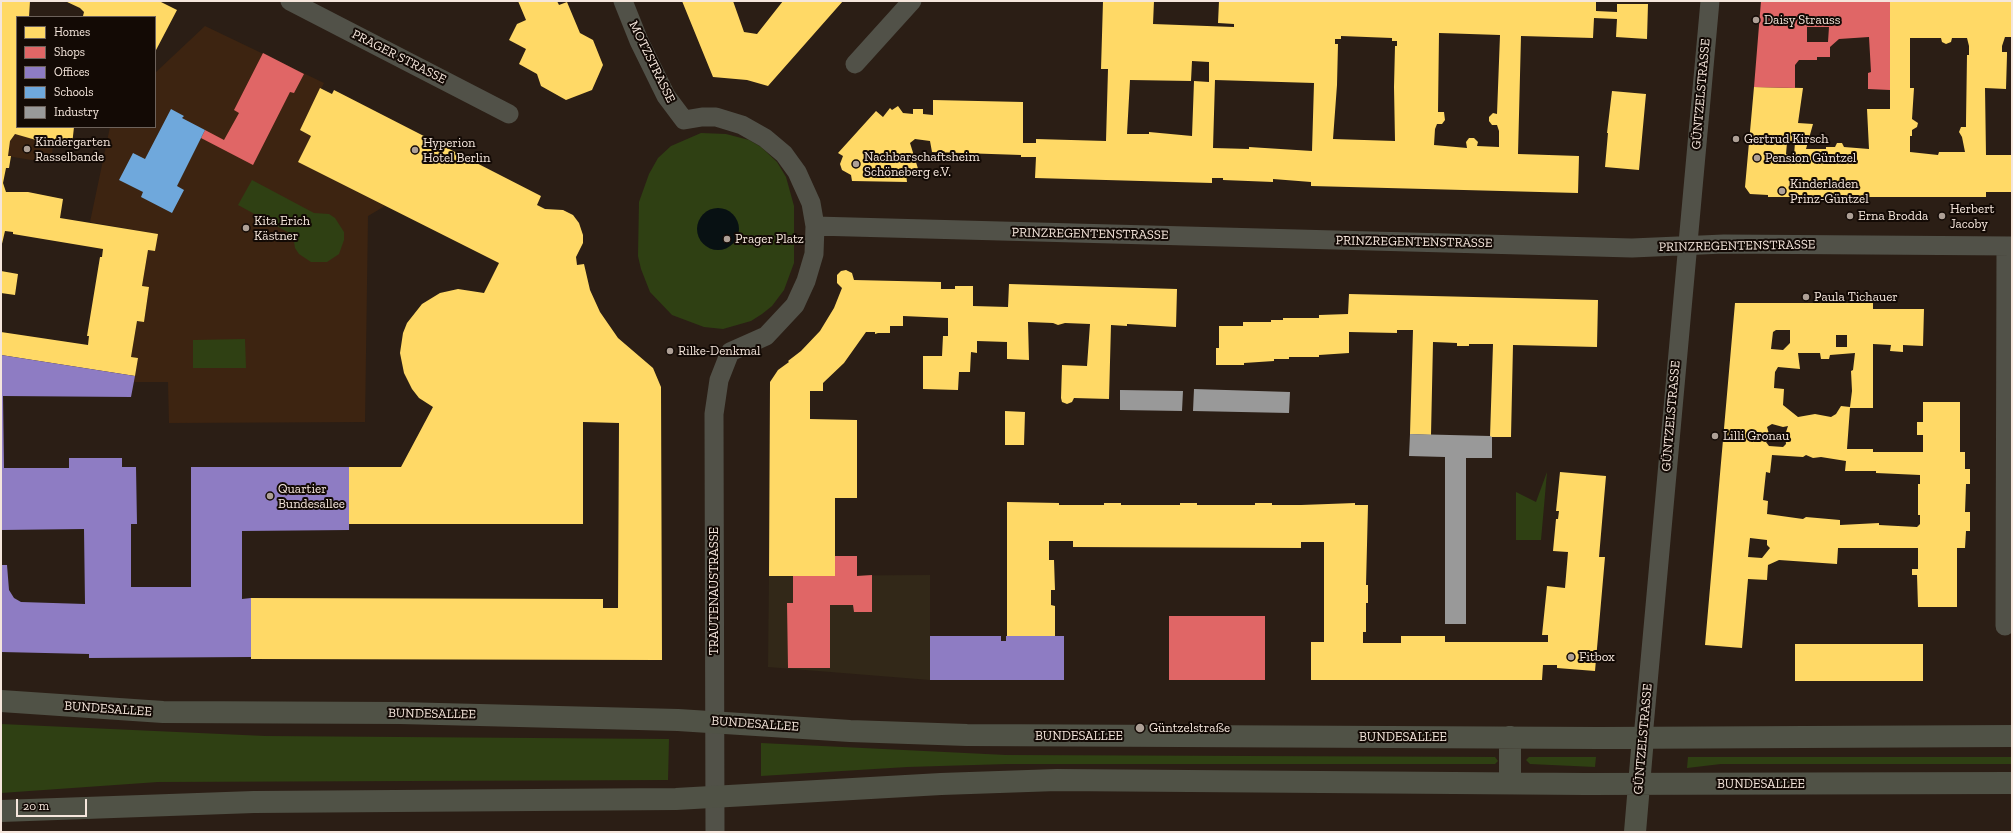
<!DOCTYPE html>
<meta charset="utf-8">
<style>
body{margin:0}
#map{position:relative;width:2013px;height:833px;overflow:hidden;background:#2b1e15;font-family:"Zilla Slab",serif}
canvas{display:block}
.frame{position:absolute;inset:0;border:2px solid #f5e6dc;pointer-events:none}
.legend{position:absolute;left:16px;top:16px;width:140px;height:112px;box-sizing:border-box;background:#130a05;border:1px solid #6d625b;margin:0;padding:5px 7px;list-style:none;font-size:12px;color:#f5e6dc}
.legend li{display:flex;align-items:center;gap:8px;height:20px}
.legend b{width:20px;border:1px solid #6d625b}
.scale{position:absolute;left:16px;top:799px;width:71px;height:18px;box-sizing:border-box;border:2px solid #f5e6dc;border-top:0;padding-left:5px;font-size:12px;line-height:14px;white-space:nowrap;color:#f5e6dc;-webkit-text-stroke:3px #130a05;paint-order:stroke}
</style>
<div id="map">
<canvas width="2013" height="833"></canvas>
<div class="frame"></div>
<ul class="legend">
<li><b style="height:11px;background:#ffd966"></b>Homes</li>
<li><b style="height:11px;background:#e06666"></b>Shops</li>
<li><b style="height:11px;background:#8e7cc3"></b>Offices</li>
<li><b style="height:11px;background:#6fa8dc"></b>Schools</li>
<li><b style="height:11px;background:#999"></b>Industry</li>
</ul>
<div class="scale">20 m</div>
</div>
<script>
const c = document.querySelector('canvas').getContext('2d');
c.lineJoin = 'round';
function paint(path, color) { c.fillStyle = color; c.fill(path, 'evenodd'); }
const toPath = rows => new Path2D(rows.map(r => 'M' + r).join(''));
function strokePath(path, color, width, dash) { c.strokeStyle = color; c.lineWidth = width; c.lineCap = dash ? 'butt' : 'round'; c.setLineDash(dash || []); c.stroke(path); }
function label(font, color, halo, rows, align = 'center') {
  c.font = font + ' "Zilla Slab",serif'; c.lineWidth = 4; c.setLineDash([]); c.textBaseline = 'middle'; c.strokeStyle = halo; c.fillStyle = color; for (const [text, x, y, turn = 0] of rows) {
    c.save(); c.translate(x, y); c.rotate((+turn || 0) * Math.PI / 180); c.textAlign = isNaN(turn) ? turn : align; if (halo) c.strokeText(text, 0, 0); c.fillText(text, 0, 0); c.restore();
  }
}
paint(toPath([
 [930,575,930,680,768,667,769,576]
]), '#322818');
paint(toPath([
 [205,26,324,83,300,130,311,136,298,162,385,206,368,216,365,422,169,423,168,382,134,382,138,358,131,357,137,321,144,322,149,287,142,286,148,250,155,251,157,234,90,222,110,127,155,127,155,73],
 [15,134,54,143,50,163,1,155]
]), '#3d2411');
paint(toPath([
 [701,133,726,134,749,140,761,147,777,162,786,177,794,206,794,263,784,290,772,306,762,314,751,321,723,329,704,327,672,315,650,292,641,269,638,256,639,202,649,174,658,158,671,146],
 [252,180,314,213,329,214,335,218,344,232,344,240,339,254,327,262,311,262,299,254,295,248,293,235,238,205],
 [245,339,246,368,193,368,193,340],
 [1547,472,1541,540,1516,540,1516,492,1536,502],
 [1,724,265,736,669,739,668,780,158,782,1,793],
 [761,743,1006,755,1495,757,1498,761,1495,764,1007,764,907,767,761,776],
 [1529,757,1596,757,1595,767,1530,764,1526,760],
 [1688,757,2012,757,2012,764,1721,764,1687,768]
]), '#2f4013');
paint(toPath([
 '697 229a21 21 0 1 1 42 0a21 21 0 1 1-42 0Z'
]), '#081113');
paint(toPath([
 [1,1,30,1,29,17,17,17,17,127,74,127,72,145,36,140,15,134,10,141,8,156,11,156,9,168,6,168,3,183,6,192,28,192,63,199,60,218,158,234,155,251,148,250,142,286,149,287,144,322,137,321,131,357,138,358,135,376,1,355,1,332,88,345,89,336,87,336,100,257,102,257,103,249,13,234,13,232,5,231,1,248],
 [65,1,159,1,177,10,155,52,155,17,84,17,83,16,84,12,80,8],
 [518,1,557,1,559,5,567,2,580,33,593,40,603,65,592,90,566,100,541,86,537,74,519,64,526,49,509,40,517,24,526,20],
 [682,1,733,1,744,32,757,34,783,1,843,1,768,86,747,80,713,77],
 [1103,1,1154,1,1153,24,1234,27,1234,24,1218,23,1219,1,1596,1,1596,11,1617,12,1617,4,1648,4,1647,39,1616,37,1617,19,1594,18,1593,38,1521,36,1518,154,1579,156,1578,193,1311,186,1311,182,1273,179,1273,182,1223,180,1223,178,1212,178,1212,183,1035,178,1036,157,1021,157,1021,155,932,152,930,141,915,139,910,143,920,175,906,174,907,182,852,181,851,175,842,170,840,164,843,156,838,153,876,111,883,117,890,108,892,110,898,106,903,113,913,114,913,109,923,109,923,114,933,115,933,100,1023,102,1023,143,1036,143,1036,139,1106,141,1108,69,1101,69],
 [1439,33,1500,35,1497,114,1493,113,1489,117,1489,121,1492,125,1497,125,1499,131,1499,147,1477,146,1478,142,1474,138,1469,138,1466,142,1467,148,1434,145,1435,129,1437,124,1442,124,1445,120,1444,112,1438,112],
 [1341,36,1392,38,1392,41,1397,41,1397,46,1395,46,1394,87,1395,141,1333,139,1337,85,1338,44,1335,44,1335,39,1341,39],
 [1192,61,1209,62,1209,82,1194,81,1192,136,1149,132,1149,134,1127,134,1130,80,1191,81],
 [1215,80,1314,83,1312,151,1249,147,1249,149,1213,148],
 [1890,1,2012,1,2012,37,2005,37,2002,46,2002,52,2007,52,2007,55,2006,89,1985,88,1986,155,2012,155,2012,192,1986,192,1986,197,1768,197,1768,195,1750,194,1745,187,1754,87,1803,88,1798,123,1813,124,1806,149,1826,149,1826,147,1835,147,1837,143,1842,143,1844,147,1869,149,1867,109,1890,109],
 [1910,38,1941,38,1942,42,1946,44,1951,42,1952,38,1967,38,1969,46,1969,55,1967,55,1966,122,1966,127,1961,127,1959,132,1962,137,1965,152,1939,152,1938,155,1910,152,1910,136,1912,136,1912,130,1917,127,1918,123,1912,119,1914,88,1910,88],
 [1789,141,1795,142,1794,156,1786,154,1787,143],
 [320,88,332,94,334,90,541,196,537,205,545,209,563,210,573,215,579,223,583,235,583,243,576,257,577,265,584,264,590,290,600,312,618,338,653,368,661,387,662,660,251,659,251,598,603,599,603,608,618,608,619,423,583,422,583,524,349,524,349,467,401,467,433,407,419,398,412,389,404,373,400,353,403,333,407,323,422,304,440,293,458,289,484,293,499,263,298,162,311,136,300,130],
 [1612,91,1646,94,1639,170,1605,167,1608,133,1607,133],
 [846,270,852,273,854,280,941,282,941,289,955,289,955,286,973,286,973,306,1008,307,1009,284,1177,289,1176,327,1127,324,1127,326,1111,325,1109,399,1074,398,1072,402,1067,404,1062,402,1061,398,1062,365,1087,366,1090,324,1065,323,1058,325,1053,323,1028,322,1029,360,1007,359,1007,342,977,341,977,353,971,352,970,372,959,372,958,390,923,389,923,356,942,356,943,336,948,336,948,318,903,316,903,326,890,326,890,333,878,333,875,334,875,332,866,332,844,363,823,383,823,391,810,391,810,419,857,420,857,498,835,498,835,576,769,576,770,382,778,370,789,362,788,361,801,351,820,331,834,308,842,288,837,283,837,275,841,271],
 [1,271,18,274,15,295,1,293],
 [1349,294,1598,300,1597,347,1513,345,1511,437,1490,437,1493,344,1469,344,1469,346,1457,346,1457,343,1433,342,1431,435,1410,434,1413,330,1397,330,1397,333,1349,332,1349,353,1319,355,1319,357,1289,357,1289,359,1274,359,1274,361,1244,363,1244,365,1216,365,1216,348,1219,348,1219,326,1243,326,1243,322,1271,322,1271,320,1283,320,1283,318,1319,318,1319,315,1348,314],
 [1735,303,1873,303,1873,309,1924,309,1923,346,1903,345,1903,352,1890,351,1891,345,1873,344,1873,408,1850,408,1847,449,1873,449,1873,452,1923,452,1923,435,1917,435,1917,422,1923,422,1923,402,1960,402,1960,452,1965,452,1965,469,1970,469,1970,484,1966,484,1965,512,1970,512,1970,531,1966,531,1965,548,1957,548,1957,607,1918,607,1917,575,1912,575,1912,569,1918,569,1918,548,1838,548,1837,564,1779,560,1768,565,1767,580,1748,579,1742,648,1705,645],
 [1776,330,1790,330,1790,343,1783,350,1771,349,1773,332],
 [1836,335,1847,335,1847,347,1836,347],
 [1798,353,1820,353,1821,359,1829,359,1830,355,1855,353,1853,370,1851,371,1852,391,1850,407,1841,406,1836,414,1831,417,1815,414,1798,417,1783,405,1784,389,1774,388,1775,372,1778,367,1800,369],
 [1772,424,1783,427,1788,426,1785,435,1786,444,1783,447,1769,446,1766,442,1770,437,1767,427],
 [1772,455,1803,457,1806,455,1813,458,1821,457,1846,461,1845,471,1876,471,1876,473,1920,475,1920,484,1918,484,1918,515,1920,515,1920,524,1917,527,1879,525,1879,523,1840,525,1840,520,1806,517,1803,519,1767,514,1768,501,1763,500,1766,472,1770,473],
 [1750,538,1767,540,1767,545,1770,548,1762,558,1748,557],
 [1005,411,1025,412,1024,445,1005,445],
 [1560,472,1606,476,1599,557,1605,557,1595,671,1557,668,1557,665,1543,665,1542,680,1311,680,1311,642,1324,642,1324,542,1301,542,1301,548,1073,547,1073,541,1049,541,1049,560,1054,560,1055,590,1051,590,1051,605,1055,606,1055,636,1007,636,1007,502,1059,503,1059,505,1104,505,1104,503,1121,503,1121,505,1180,505,1180,503,1197,503,1197,505,1255,505,1255,503,1272,503,1272,505,1301,505,1355,503,1355,505,1368,505,1366,585,1368,585,1368,603,1366,603,1366,632,1363,632,1363,643,1401,643,1401,636,1445,636,1445,642,1548,642,1548,635,1542,635,1547,586,1565,588,1568,552,1553,551,1556,519,1558,519,1559,511,1556,511],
 [1795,644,1923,644,1923,681,1795,681]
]), '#ffd966');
paint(toPath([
 [1761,1,1890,1,1890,90,1868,89,1868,73,1871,72,1869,37,1839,39,1830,47,1830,57,1817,57,1817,60,1799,60,1795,65,1795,88,1754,87],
 [1807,27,1829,27,1828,42,1807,42],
 [263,53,304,74,294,93,290,92,253,165,201,138,205,130,224,140,239,113,234,110],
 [835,556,857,556,857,576,872,575,872,612,854,612,853,605,830,605,830,668,788,668,787,603,793,603,793,576,835,576],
 [1169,616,1265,616,1265,680,1169,680]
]), '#e06666');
paint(toPath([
 [1,355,135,376,131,397,3,396,4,468,69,468,69,458,122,458,122,467,136,467,137,524,131,524,131,587,191,587,191,467,349,467,349,530,242,531,242,599,251,598,251,657,89,658,89,654,1,652,1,565,7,565,9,590,14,598,21,602,85,604,84,529,1,530],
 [930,636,1001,636,1001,641,1006,641,1006,636,1064,636,1064,680,930,680]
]), '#8e7cc3');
paint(toPath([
 [171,109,184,116,182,118,205,130,177,186,184,190,172,213,141,197,143,192,119,180,133,153,145,159]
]), '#6fa8dc');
paint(toPath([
 [1194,389,1290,392,1289,413,1193,411],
 [1120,390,1183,391,1182,411,1120,410],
 [1410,434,1490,436,1492,437,1492,458,1466,458,1466,624,1445,624,1445,457,1409,456]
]), '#999');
strokePath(toPath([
 [290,1,509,114],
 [623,1,639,41,666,96,684,120,702,117,716,117,742,125,765,138,784,154,797,172,811,203,815,226,814,254,806,281,795,305,766,336,730,352,719,380,714,414,715,832],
 [855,64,912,1],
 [815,226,1632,248,1724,244,2012,246],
 [2005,626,2006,246],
 [1643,738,1710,1]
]), '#515148', 19);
strokePath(toPath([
 [1,701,163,712,400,713,678,720,850,731,967,735,1599,738,2012,736],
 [1510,783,1510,737],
 [1,811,254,802,676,799,941,784,1057,780,1586,784,2012,783],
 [1635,832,1643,738]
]), '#505246', 22);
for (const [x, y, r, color] of [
 [1756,20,4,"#aea096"],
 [1736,139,4,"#aea096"],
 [27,149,4,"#aea096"],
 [415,150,4,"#aea096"],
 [1757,158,4,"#aea096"],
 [856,164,4,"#aea096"],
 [1782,191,4,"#aea096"],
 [1850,216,4,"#aea096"],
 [1942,216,4,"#aea096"],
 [246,228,4,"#aea096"],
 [727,239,4,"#aea096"],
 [1806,297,4,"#aea096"],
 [670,351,4,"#aea096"],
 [1715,436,4,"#aea096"],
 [270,496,4,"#aea096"],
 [1571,657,4,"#aea096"],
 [1140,728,5,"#aea096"]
]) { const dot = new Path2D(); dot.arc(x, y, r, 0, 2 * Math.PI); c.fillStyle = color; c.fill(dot); strokePath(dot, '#130a05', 1.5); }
label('13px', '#f5e6dc', '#130a05', [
 ["Daisy Strauss",1764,20],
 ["Gertrud Kirsch",1744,139],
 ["Kindergarten",35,142],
 ["Rasselbande",35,157],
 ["Hyperion",423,143],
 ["Hotel Berlin",423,158],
 ["Nachbarschaftsheim",864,157],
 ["Schöneberg e.V.",864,172],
 ["Pension Güntzel",1765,158],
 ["Kinderladen",1790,184],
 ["Prinz-Güntzel",1790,199],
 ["Herbert",1950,209],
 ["Jacoby",1950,224],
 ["Erna Brodda",1858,216],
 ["Kita Erich",254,221],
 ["Kästner",254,236],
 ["Prager Platz",735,239],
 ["Paula Tichauer",1814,297],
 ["Rilke-Denkmal",678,351],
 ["Lilli Gronau",1723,436],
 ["Quartier",278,489],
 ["Bundesallee",278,504],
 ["Fitbox",1579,657],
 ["Güntzelstraße",1149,728]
], 'left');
label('13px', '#f5e6dc', '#130a05', [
 ["PRAGER STRASSE",399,57,27],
 ["MOTZSTRASSE",652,62,64],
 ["GÜNTZELSTRASSE",1701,94,-85],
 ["PRINZREGENTENSTRASSE",1090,234,1],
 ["PRINZREGENTENSTRASSE",1414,242,1],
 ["PRINZREGENTENSTRASSE",1737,246,-1],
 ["GÜNTZELSTRASSE",1671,416,-85],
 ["TRAUTENAUSTRASSE",714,591,-90],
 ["BUNDESALLEE",108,709,4],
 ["BUNDESALLEE",432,714,1],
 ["BUNDESALLEE",755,724,4],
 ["BUNDESALLEE",1079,736],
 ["BUNDESALLEE",1403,737],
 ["GÜNTZELSTRASSE",1643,739,-85],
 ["BUNDESALLEE",1761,784]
]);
</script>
